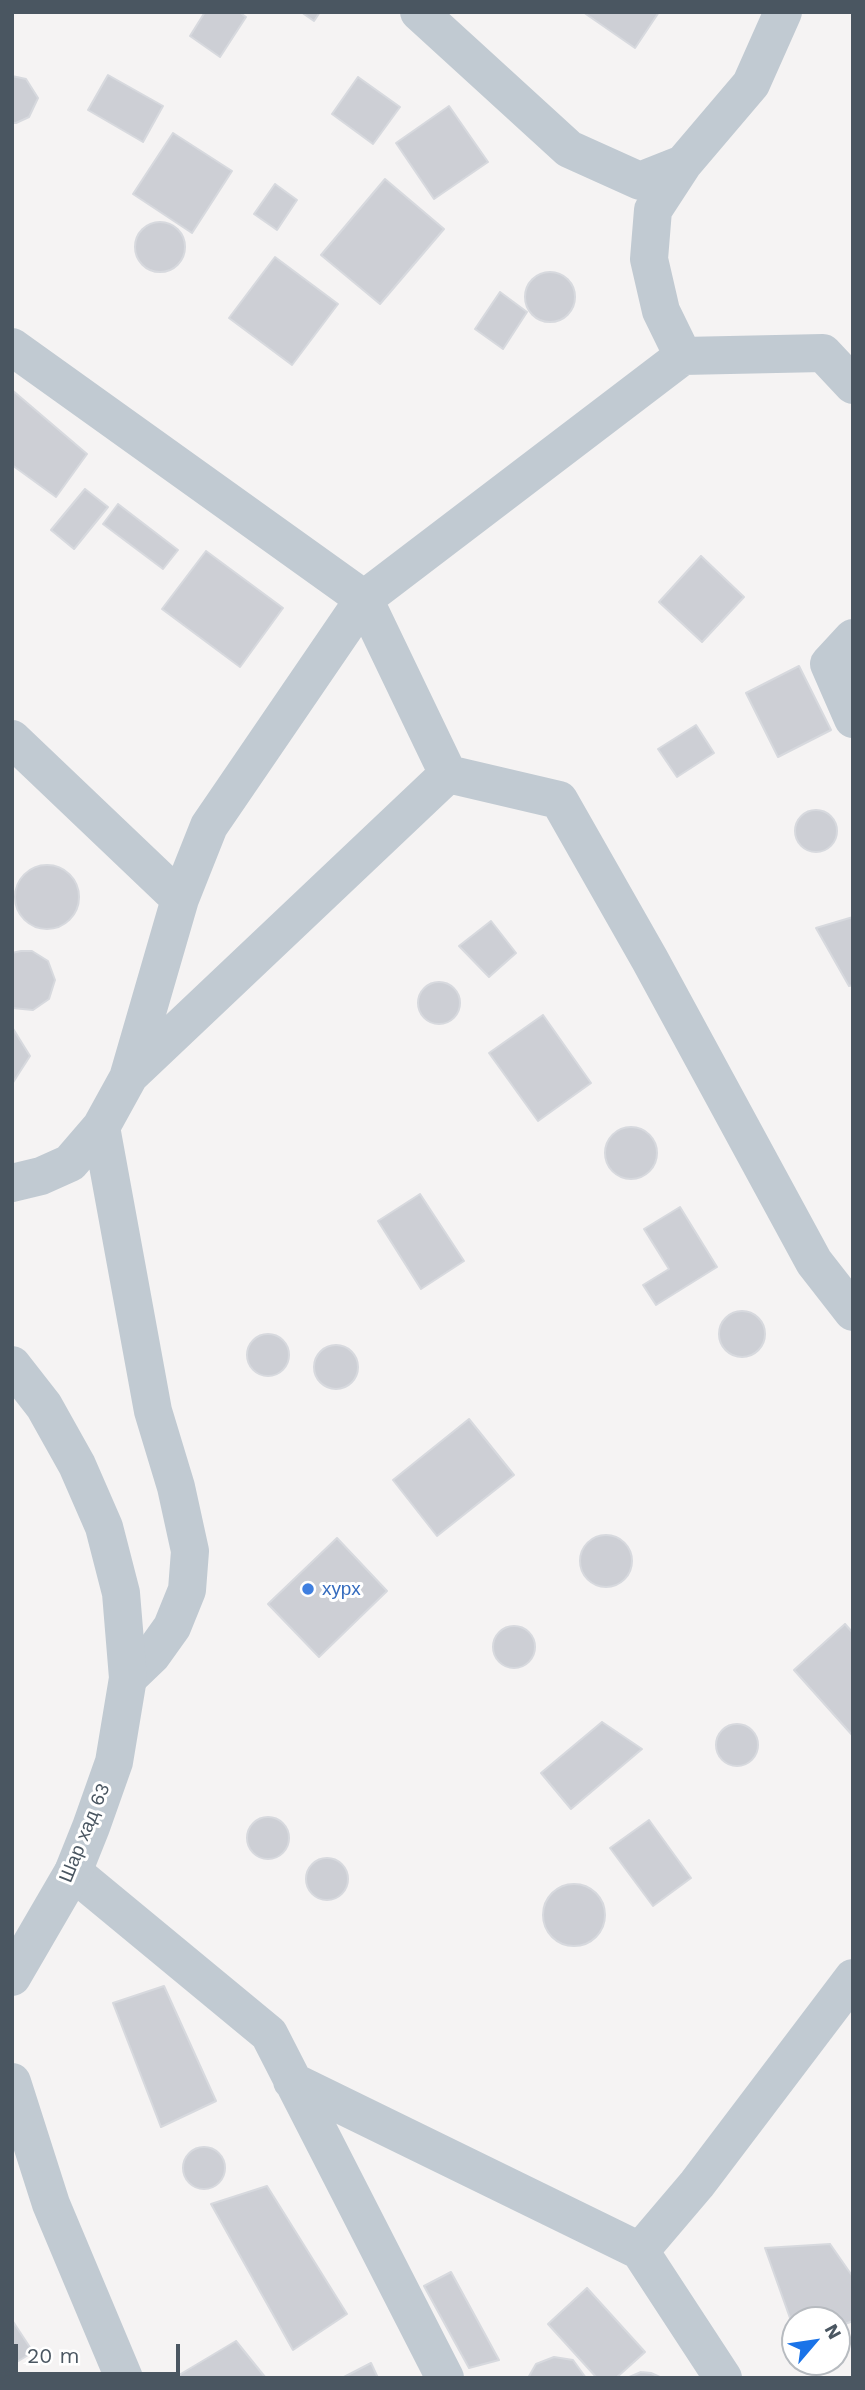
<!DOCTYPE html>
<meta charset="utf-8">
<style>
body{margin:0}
#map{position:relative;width:865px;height:2390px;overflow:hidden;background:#f5f3f3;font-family:"Work Sans",sans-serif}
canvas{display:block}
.frame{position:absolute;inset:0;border:14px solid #4a5661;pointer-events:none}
.north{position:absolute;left:781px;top:2306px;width:70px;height:70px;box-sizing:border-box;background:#fff;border:2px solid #b7bbc0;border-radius:50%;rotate:61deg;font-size:19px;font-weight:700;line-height:28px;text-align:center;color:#4a5661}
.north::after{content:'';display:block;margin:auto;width:24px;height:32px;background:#1a73e8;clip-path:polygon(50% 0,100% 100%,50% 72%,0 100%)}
.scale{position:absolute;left:14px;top:2344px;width:166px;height:32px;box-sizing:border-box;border:4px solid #4a5661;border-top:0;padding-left:9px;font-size:21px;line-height:24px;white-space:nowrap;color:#4a5661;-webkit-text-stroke:5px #fff;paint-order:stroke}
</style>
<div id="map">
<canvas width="865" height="2390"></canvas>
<div class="frame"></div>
<div class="north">N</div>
<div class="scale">20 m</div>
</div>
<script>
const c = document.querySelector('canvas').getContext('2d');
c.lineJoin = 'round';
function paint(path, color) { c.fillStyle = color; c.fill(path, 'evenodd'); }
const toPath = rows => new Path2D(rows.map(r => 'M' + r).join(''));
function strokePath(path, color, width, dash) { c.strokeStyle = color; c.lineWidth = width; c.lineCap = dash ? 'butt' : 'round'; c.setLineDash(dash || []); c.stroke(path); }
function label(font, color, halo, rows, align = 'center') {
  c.font = font + ' "Work Sans",sans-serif'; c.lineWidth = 6; c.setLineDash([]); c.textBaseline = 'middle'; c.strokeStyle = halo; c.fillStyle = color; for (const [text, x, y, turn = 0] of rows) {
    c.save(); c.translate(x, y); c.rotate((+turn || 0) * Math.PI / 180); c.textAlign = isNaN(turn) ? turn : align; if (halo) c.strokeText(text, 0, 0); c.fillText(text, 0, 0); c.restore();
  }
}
const building = toPath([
 [205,12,239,12,246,17,220,57,190,36,205,12],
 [301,12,320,12,314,21,301,12],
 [583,12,659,12,635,48,583,12],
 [108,75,163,106,143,142,88,110,108,75],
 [12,76,26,79,38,98,29,117,16,123,12,123,12,76],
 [358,77,400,107,373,144,332,114,358,77],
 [449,106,488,162,434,199,396,143,449,106],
 [173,133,232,171,192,233,133,194,173,133],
 [385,179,444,229,380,304,321,255,385,179],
 [275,184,297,200,277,230,254,214,275,184],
 '135 247a25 25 0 1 1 50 0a25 25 0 1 1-50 0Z',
 [275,257,338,304,292,365,229,318,275,257],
 '525 297a25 25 0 1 1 50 0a25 25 0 1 1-50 0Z',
 [500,292,527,312,503,349,475,329,500,292],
 [12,390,87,454,56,497,12,465,12,390],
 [85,489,108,507,74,549,51,530,85,489],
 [118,504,178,550,163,569,103,524,118,504],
 [206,551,283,608,240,667,162,609,206,551],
 [701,556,744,597,702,642,659,602,701,556],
 [799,666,831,730,778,757,746,693,799,666],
 [696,725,714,753,677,777,658,749,696,725],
 '795 831a21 21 0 1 1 42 0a21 21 0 1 1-42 0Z',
 '15 897a32 32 0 1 1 64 0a32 32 0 1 1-64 0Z',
 [853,917,853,985,849,986,816,928,853,917],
 [491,921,516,953,489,977,459,946,491,921],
 [21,951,32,951,48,961,55,980,49,999,33,1010,12,1008,12,953,21,951],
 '418 1003a21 21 0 1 1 42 0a21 21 0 1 1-42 0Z',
 [543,1015,591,1083,538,1121,489,1053,543,1015],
 [12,1027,30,1056,12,1084,12,1027],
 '605 1153a26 26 0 1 1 52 0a26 26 0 1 1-52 0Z',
 [420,1194,464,1261,421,1289,378,1221,420,1194],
 [680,1207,717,1267,656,1305,643,1285,669,1269,644,1229,680,1207],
 '719 1334a23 23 0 1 1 46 0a23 23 0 1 1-46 0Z',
 '247 1355a21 21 0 1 1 42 0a21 21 0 1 1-42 0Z',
 '314 1367a22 22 0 1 1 44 0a22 22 0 1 1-44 0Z',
 [469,1419,514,1475,437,1536,393,1480,469,1419],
 '580 1561a26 26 0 1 1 52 0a26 26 0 1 1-52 0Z',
 [337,1538,387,1591,319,1657,268,1604,337,1538],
 [845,1624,853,1633,853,1736,794,1670,845,1624],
 '493 1647a21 21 0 1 1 42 0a21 21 0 1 1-42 0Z',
 [602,1722,642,1749,571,1809,541,1773,602,1722],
 '716 1745a21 21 0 1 1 42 0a21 21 0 1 1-42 0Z',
 '247 1838a21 21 0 1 1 42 0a21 21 0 1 1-42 0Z',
 [649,1820,691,1878,653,1906,610,1848,649,1820],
 '306 1879a21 21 0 1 1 42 0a21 21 0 1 1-42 0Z',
 '543 1915a31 31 0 1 1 62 0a31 31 0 1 1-62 0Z',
 [164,1986,216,2101,161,2127,113,2003,164,1986],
 '183 2168a21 21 0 1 1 42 0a21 21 0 1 1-42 0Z',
 [267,2186,347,2314,293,2350,211,2204,267,2186],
 [830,2244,853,2277,853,2321,837,2327,837,2320,795,2320,795,2332,765,2248,830,2244],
 [451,2272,499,2360,469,2368,424,2286,451,2272],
 [587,2288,645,2352,616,2378,597,2378,548,2324,587,2288],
 [12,2320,33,2352,12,2365,12,2320],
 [236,2341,265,2377,180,2378,179,2375,236,2341],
 [554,2357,573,2360,586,2378,528,2378,536,2364,554,2357],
 [371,2363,378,2378,342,2378,371,2363],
 [641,2372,651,2373,662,2378,627,2378,641,2372]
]);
paint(building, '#cdcfd5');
strokePath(building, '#d7d9de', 2);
strokePath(toPath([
 [419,12,569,149,640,181,683,164],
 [12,347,364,599,448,774,559,800,650,960,814,1262,853,1312],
 [683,356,823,353,853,385],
 [853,638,829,664,853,719],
 [12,739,180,899],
 [129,1076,448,774],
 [101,1127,153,1411,176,1487,190,1551,187,1590,172,1627,152,1655,128,1678],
 [12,1183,41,1176,70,1163,101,1127,128,1078,180,899,209,826,364,599,683,356,661,311,649,259,653,210,683,164,751,84,783,12],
 [73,1872,269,2034,445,2378],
 [292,2081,640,2251,697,2184,853,1978],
 [640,2251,723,2378]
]), '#c1cad2', 38);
strokePath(toPath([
 [12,1365,44,1406,77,1465,104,1527,121,1593,128,1678,114,1762,91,1827,73,1872,12,1977],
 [12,2082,51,2204,124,2378]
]), '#c1cad2', 38);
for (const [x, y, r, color] of [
 [308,1589,7,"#3f7fe0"]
]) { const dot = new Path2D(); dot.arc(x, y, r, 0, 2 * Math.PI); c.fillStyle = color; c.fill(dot); strokePath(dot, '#fff', 2.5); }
label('19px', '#366cbe', '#fff', [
 ["хурх",322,1589]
], 'left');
label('19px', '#4a5661', '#fff', [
 ["Шар хад 63",85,1833,-68]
]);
</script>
